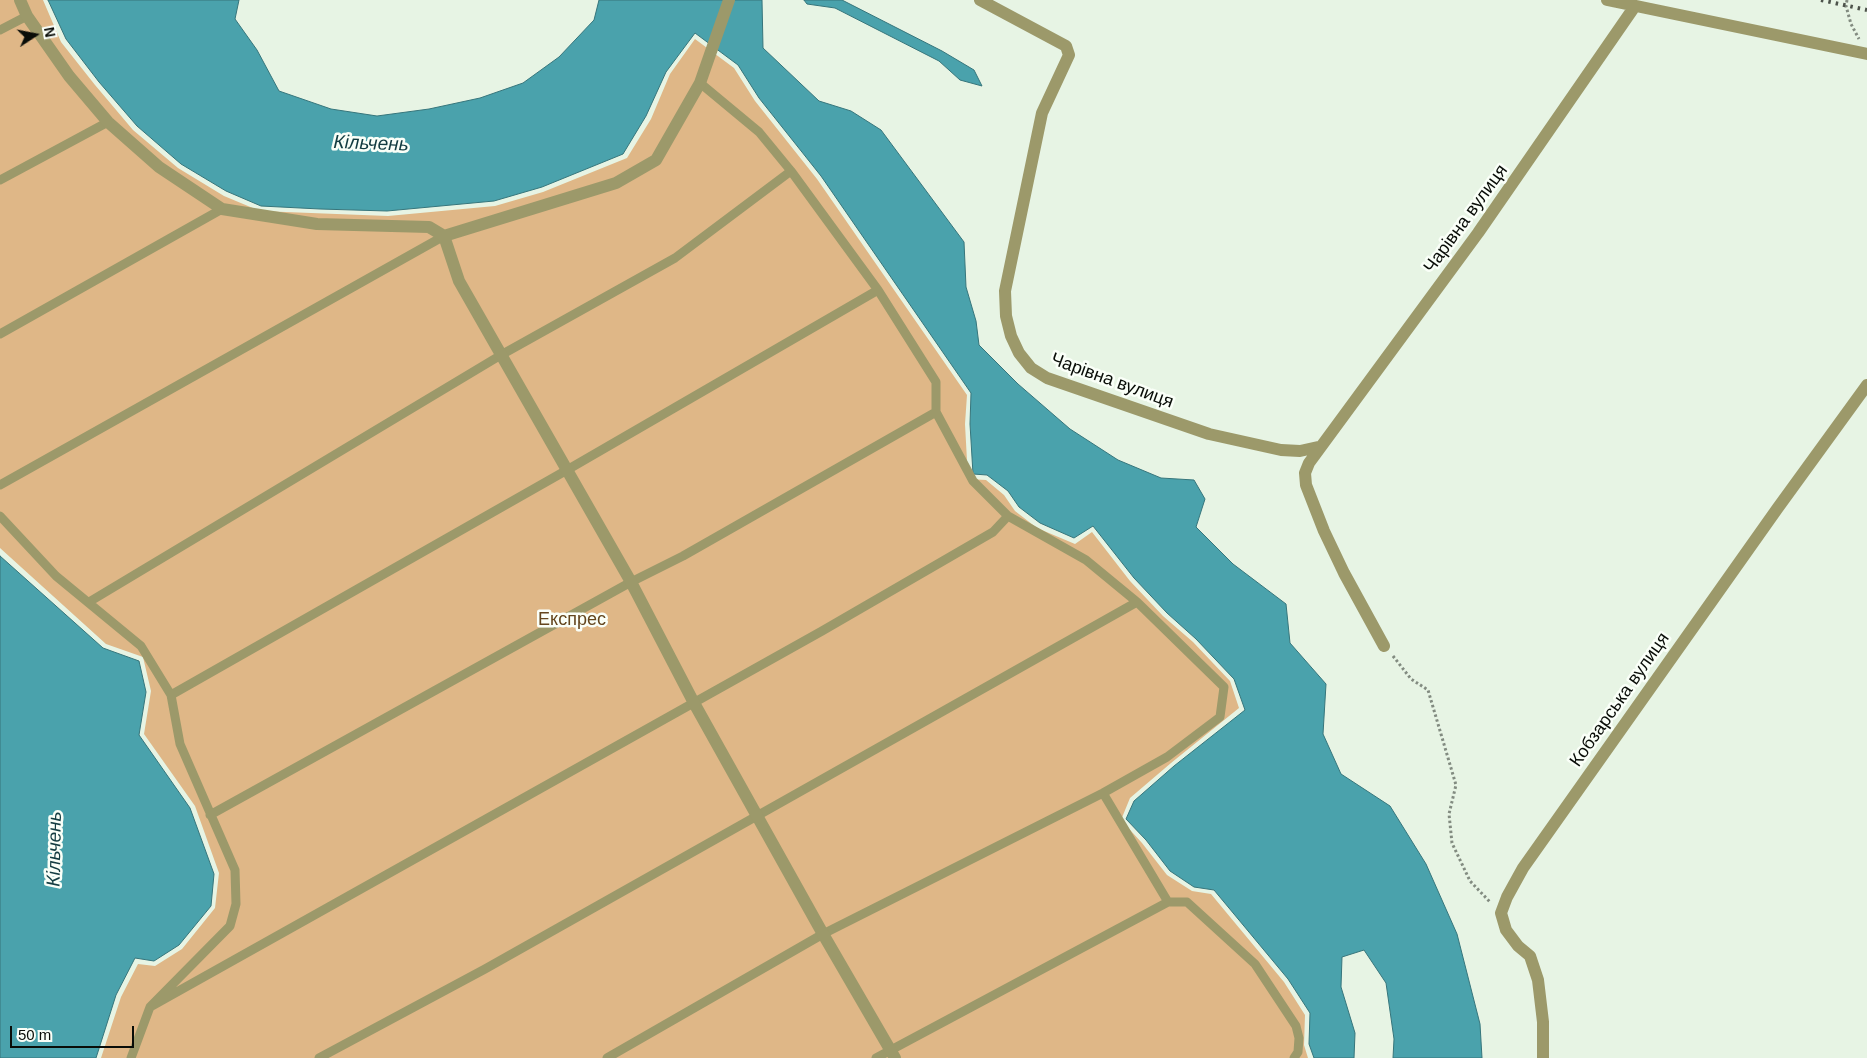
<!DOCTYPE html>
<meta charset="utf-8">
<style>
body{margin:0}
#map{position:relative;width:1867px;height:1058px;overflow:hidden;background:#e7f4e4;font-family:Arial,sans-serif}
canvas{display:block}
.north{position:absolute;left:10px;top:10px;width:50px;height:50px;-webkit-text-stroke:4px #fafff8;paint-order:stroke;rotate:79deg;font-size:14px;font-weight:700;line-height:20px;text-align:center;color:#090d08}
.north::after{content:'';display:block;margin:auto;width:18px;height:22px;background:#090d08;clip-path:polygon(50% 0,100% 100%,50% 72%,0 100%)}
.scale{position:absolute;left:10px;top:1026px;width:124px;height:22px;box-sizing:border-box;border:2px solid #090d08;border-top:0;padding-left:6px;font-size:15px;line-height:18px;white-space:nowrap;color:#090d08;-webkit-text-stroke:4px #fafff8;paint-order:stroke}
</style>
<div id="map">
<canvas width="1867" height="1058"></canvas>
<div class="north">N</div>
<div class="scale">50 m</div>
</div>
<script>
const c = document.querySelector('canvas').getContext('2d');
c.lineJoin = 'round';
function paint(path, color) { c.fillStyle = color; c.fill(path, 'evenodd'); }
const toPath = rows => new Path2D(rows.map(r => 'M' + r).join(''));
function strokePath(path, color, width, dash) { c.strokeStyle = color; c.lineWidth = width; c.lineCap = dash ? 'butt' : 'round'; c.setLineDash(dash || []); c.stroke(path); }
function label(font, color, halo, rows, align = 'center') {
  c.font = font + ' Arial,sans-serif'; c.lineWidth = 5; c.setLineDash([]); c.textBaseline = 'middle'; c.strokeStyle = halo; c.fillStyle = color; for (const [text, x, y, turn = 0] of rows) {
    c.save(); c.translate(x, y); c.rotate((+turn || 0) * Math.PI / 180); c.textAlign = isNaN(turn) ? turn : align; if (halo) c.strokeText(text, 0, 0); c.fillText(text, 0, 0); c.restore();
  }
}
paint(toPath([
 [0,0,43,0,61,42,95,85,133,130,178,168,224,196,260,211,388,216,495,206,543,192,627,158,651,119,670,74,695,39,734,68,755,101,817,179,967,395,965,424,968,479,986,480,1004,495,1015,511,1037,528,1075,544,1092,532,1130,581,1163,616,1193,642,1230,681,1239,708,1171,763,1130,798,1121,820,1142,843,1167,875,1192,891,1211,894,1284,982,1305,1015,1304,1045,1308,1058,101,1058,121,997,138,964,155,966,182,949,215,908,219,873,195,806,144,734,151,691,143,657,106,644,0,548]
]), '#dfb787');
const water = toPath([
 [48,0,239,0,235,19,257,50,279,91,331,109,377,116,429,109,480,98,523,83,559,57,594,20,599,0,762,0,763,48,819,101,851,111,881,130,964,242,966,287,976,321,979,345,1018,384,1070,429,1118,460,1161,478,1194,480,1205,499,1196,527,1233,564,1286,604,1290,643,1326,684,1323,734,1341,774,1390,806,1426,864,1457,934,1480,1024,1482,1058,1393,1058,1394,1039,1386,983,1364,950,1342,957,1341,987,1355,1033,1354,1058,1314,1058,1309,1044,1310,1013,1288,979,1214,890,1194,887,1170,871,1146,840,1126,819,1134,801,1174,766,1245,710,1234,679,1196,639,1167,613,1134,578,1093,526,1074,538,1040,523,1019,507,1008,491,987,475,973,474,970,424,971,393,821,176,759,98,738,65,695,33,666,72,646,116,623,154,542,187,494,201,387,211,320,209,261,206,226,191,181,164,137,126,99,82,66,39,48,0],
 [804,0,842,0,942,51,974,70,982,86,960,80,939,61,835,8,807,4,804,0],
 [0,556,103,648,139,661,146,692,139,735,190,808,214,874,211,906,179,945,154,961,135,958,116,995,96,1058,0,1058,0,556]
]);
paint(water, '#4aa2ac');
strokePath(water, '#36757b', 1);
strokePath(toPath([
 [1847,0,1846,6,1851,24,1859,39],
 [1393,656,1411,679,1428,690,1456,785,1449,814,1452,843,1470,881,1490,902]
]), '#828b80', 3, [2.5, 2.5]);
strokePath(toPath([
 [0,30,27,16],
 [0,180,108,122],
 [0,334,222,209],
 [0,485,444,236],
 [0,516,56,576,141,646,171,695,180,744,235,870,236,904,230,926,150,1007,131,1058],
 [89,602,501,355,675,258,791,171],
 [171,695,567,470,878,290],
 [1103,793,1168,902,1187,902,1255,964,1296,1026,1299,1038,1298,1052,1294,1058],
 [210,815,631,582,683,556,936,412],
 [150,1007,822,631,993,532,1008,516],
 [319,1058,485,969,1137,602],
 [607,1058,823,934,1103,793,1167,757,1220,717,1224,687,1137,602,1086,560,1008,516,973,481,936,412,936,382,878,290,791,171,759,132,700,83],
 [876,1058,1168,902]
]), '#9c996a', 9);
strokePath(toPath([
 [20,0,27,16,69,76,108,122,159,167,222,209,317,224,429,227,444,236,459,281,631,582,694,703,823,934,895,1058],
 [980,0,1066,46,1069,55,1042,113,1005,291,1006,316,1011,336,1019,353,1031,368,1047,378,1209,434,1281,450,1300,451,1318,447],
 [1607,0,1867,54],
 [444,236,616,183,656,160,700,83,729,0],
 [1384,646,1344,573,1324,531,1306,485,1305,473,1309,463,1478,233,1635,6],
 [1543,1058,1543,1022,1538,980,1530,956,1518,946,1506,930,1501,913,1507,897,1523,868,1777,509,1867,385]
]), '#9c996a', 12);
strokePath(toPath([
 [1821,0,1867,10]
]), '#4d534b', 4, [2.5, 5]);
label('18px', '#090d08', '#fafff8', [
 ["Чарівна вулиця",1466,219,-54],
 ["Чарівна вулиця",1112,381,20],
 ["Кобзарська вулиця",1620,700,-55]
]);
label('18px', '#64461e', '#fafff8', [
 ["Експрес",572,620]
]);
label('italic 19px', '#133c41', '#fafff8', [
 ["Кільчень",371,144,2],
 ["Кільчень",55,849,-89]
]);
</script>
